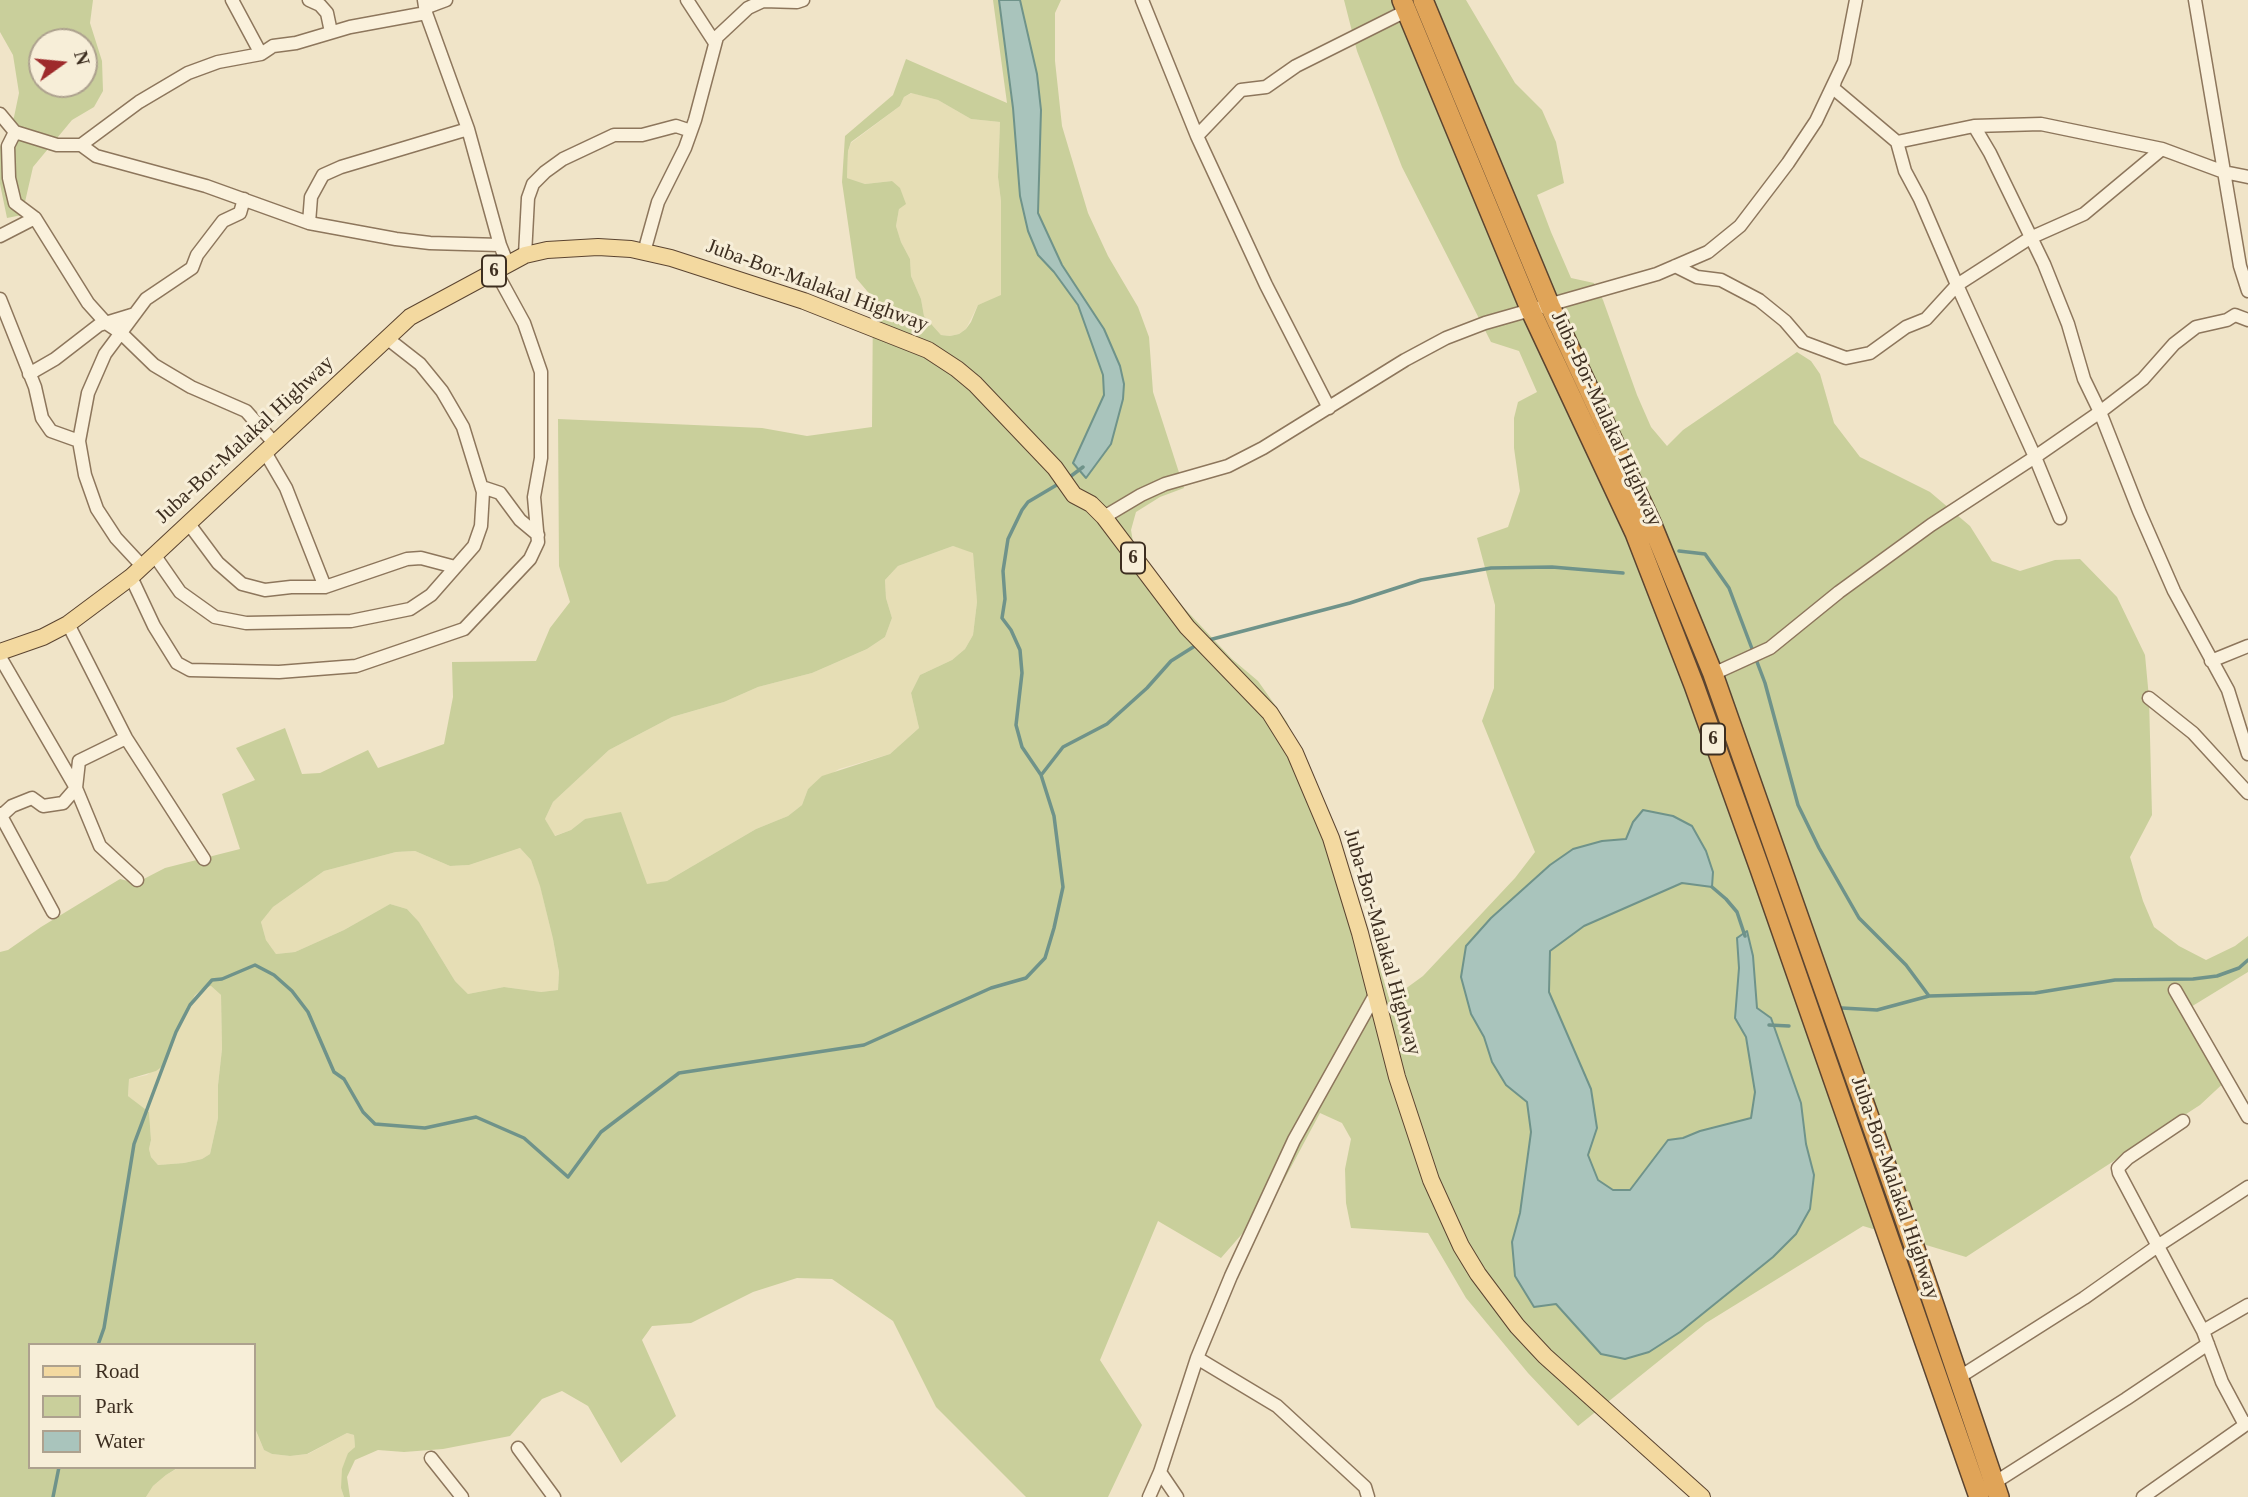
<!DOCTYPE html>
<style>
body{margin:0}
#map{position:relative;width:2248px;height:1497px;overflow:hidden;background:#f0e4c8;font-family:Georgia,serif}
canvas{display:block}
.legend{position:absolute;left:28px;top:1343px;width:228px;height:126px;box-sizing:border-box;background:#f7eed8;border:2px solid #ada18e;margin:0;padding:9px 12px;list-style:none;font-size:21px;color:#3d2e20}
.legend li{display:flex;align-items:center;gap:14px;height:35px}
.legend b{width:35px;border:2px solid #ada18e}
.north{position:absolute;left:28px;top:28px;width:70px;height:70px;box-sizing:border-box;background:#f7eed8;border:2px solid #ada18e;border-radius:50%;rotate:75deg;font-size:19px;font-weight:700;line-height:28px;text-align:center;color:#3d2e20}
.north::after{content:'';display:block;margin:auto;width:24px;height:32px;background:#9e2a2b;clip-path:polygon(50% 0,100% 100%,50% 72%,0 100%)}
</style>
<div id="map">
<canvas width="2248" height="1497"></canvas>
<ul class="legend">
<li><b style="height:9px;background:#f3d9a0"></b>Road</li>
<li><b style="height:19px;background:#c9cf9b"></b>Park</li>
<li><b style="height:19px;background:#a9c4bc"></b>Water</li>
</ul>
<div class="north">N</div>
</div>
<script>
const c = document.querySelector('canvas').getContext('2d');
c.lineJoin = 'round';
function paint(path, color) { c.fillStyle = color; c.fill(path, 'evenodd'); }
const toPath = rows => new Path2D(rows.map(r => 'M' + r).join(''));
function strokePath(path, color, width, dash) { c.strokeStyle = color; c.lineWidth = width; c.lineCap = dash ? 'butt' : 'round'; c.setLineDash(dash || []); c.stroke(path); }
function label(font, color, halo, rows, align = 'center') {
  c.font = font + ' Georgia,serif'; c.lineWidth = 6; c.setLineDash([]); c.textBaseline = 'middle'; c.strokeStyle = halo; c.fillStyle = color; for (const [text, x, y, turn = 0] of rows) {
    c.save(); c.translate(x, y); c.rotate((+turn || 0) * Math.PI / 180); c.textAlign = isNaN(turn) ? turn : align; if (halo) c.strokeText(text, 0, 0); c.fillText(text, 0, 0); c.restore();
  }
}
paint(toPath([
 [912,93,938,100,971,119,1000,122,998,177,1001,201,1001,296,978,305,966,329,959,334,950,336,941,335,924,316,921,299,911,276,910,259,901,242,896,226,899,209,892,181,865,184,847,178,848,151,851,143,900,106,904,97],
 [953,546,973,552,977,602,973,635,965,649,952,660,920,675,911,693,919,728,890,754,839,769,808,789,802,805,788,816,756,829,667,881,647,885,585,819,571,830,554,836,545,819,553,802,609,750,672,717,724,702,758,687,812,673,867,649,885,637,892,618,886,598,885,580,898,566],
 [520,848,531,860,540,885,553,939,559,972,558,990,541,992,504,987,468,994,455,981,419,922,407,909,390,904,344,930,295,952,276,954,266,940,261,922,273,907,324,871,396,852,415,851,450,866,469,865],
 [211,986,221,995,222,1049,218,1085,218,1118,210,1154,202,1159,184,1163,158,1165,151,1157,149,1149,151,1140,149,1112,128,1096,129,1079,147,1075,169,1056,177,1028,195,994,202,989],
 [254,1427,264,1450,272,1454,290,1456,308,1454,347,1433,354,1435,355,1447,348,1453,341,1488,344,1497,146,1497,153,1486,166,1475,180,1467,254,1467]
]), '#e6deb5');
paint(toPath([
 [0,0,93,0,90,23,102,61,103,91,94,107,72,120,33,167,22,215,7,218,0,184,0,147,14,117,19,93,13,55,0,32],
 [42,42,84,42,84,84,42,84],
 [993,0,999,0,1018,152,1038,255,1054,272,1078,305,1103,375,1104,395,1073,463,1086,478,1111,444,1123,399,1124,384,1120,366,1104,329,1062,265,1038,212,1041,109,1037,74,1020,0,1061,0,1055,13,1055,61,1062,126,1088,213,1108,256,1138,307,1149,337,1153,392,1184,488,1160,497,1136,512,1131,530,1133,542,1146,562,1185,609,1232,659,1258,681,1287,722,1341,848,1390,1000,1423,976,1515,878,1535,852,1482,721,1494,688,1495,605,1477,538,1508,527,1520,491,1514,448,1514,418,1518,402,1537,392,1519,351,1491,342,1402,167,1357,51,1344,0,1466,0,1515,83,1542,110,1556,142,1564,183,1537,195,1551,232,1571,278,1594,283,1603,300,1637,395,1651,427,1667,446,1683,430,1797,352,1811,361,1820,374,1834,423,1860,457,1930,492,1970,526,1992,561,2020,571,2055,560,2080,559,2117,597,2145,655,2149,698,2152,815,2130,857,2143,901,2154,927,2179,946,2206,960,2235,946,2248,936,2248,972,2181,1013,2229,1078,2200,1105,1966,1257,1863,1226,1706,1323,1578,1426,1528,1373,1466,1298,1428,1233,1351,1228,1346,1203,1345,1169,1351,1139,1342,1123,1320,1113,1276,1195,1221,1258,1158,1221,1100,1360,1142,1425,1108,1497,1026,1497,936,1407,893,1321,832,1279,797,1278,753,1292,691,1323,652,1326,642,1340,676,1416,621,1463,588,1406,562,1391,542,1399,510,1436,443,1449,404,1452,378,1450,355,1460,347,1477,350,1497,344,1497,341,1488,342,1469,348,1453,355,1447,354,1435,347,1433,307,1454,290,1456,272,1454,264,1450,254,1426,254,1345,30,1345,30,1467,179,1467,166,1475,153,1486,146,1497,0,1497,0,952,8,950,41,927,120,879,136,883,165,868,240,849,222,794,255,780,236,748,285,728,302,774,320,773,368,750,378,768,444,744,453,697,452,662,536,661,550,628,570,602,559,566,558,419,762,428,807,436,872,427,873,298,856,278,842,182,845,136,893,95,906,59,1007,103],
 [911,93,938,100,971,119,1000,122,998,177,1001,201,1001,295,978,305,971,322,966,329,959,334,950,336,941,335,924,316,921,299,911,276,910,259,901,242,896,226,899,209,906,204,900,188,892,181,865,184,847,178,848,151,851,142,900,106,904,97],
 [953,546,973,553,977,602,973,635,965,649,952,660,920,675,911,693,919,728,890,754,822,776,808,789,802,805,788,816,756,829,667,881,647,884,621,812,585,819,571,830,555,836,545,819,553,802,609,750,672,717,724,702,758,687,812,673,867,649,885,637,892,618,886,598,885,580,898,566],
 [1633,822,1712,887,1682,883,1584,926,1550,951,1549,992,1591,1089,1597,1128,1588,1155,1598,1180,1612,1190,1630,1190,1668,1140,1683,1138,1700,1131,1751,1118,1755,1092,1746,1037,1735,1018,1739,968,1737,939,1754,985,1757,1009,1771,1018,1801,1103,1806,1144,1814,1175,1796,1234,1773,1257,1680,1332,1576,1325,1556,1304,1512,1242,1520,1213,1531,1132,1527,1102,1506,1084,1492,1062,1484,1037,1471,1014,1466,946,1491,918,1550,865,1573,849,1602,841,1626,839],
 [520,848,531,860,540,886,553,939,559,972,558,990,541,992,504,987,468,994,455,981,419,922,407,909,390,904,344,930,295,952,276,954,266,940,261,922,273,907,324,871,396,852,415,851,450,866,469,865],
 [211,986,221,995,222,1049,218,1085,218,1118,210,1154,202,1159,184,1163,158,1165,151,1157,149,1149,151,1140,149,1112,128,1096,129,1079,156,1071,164,1065,169,1056,177,1028,195,995,202,989]
]), '#c9cf9b');
const water = toPath([
 [999,0,1020,0,1037,74,1041,110,1038,213,1062,265,1104,329,1120,366,1124,384,1123,399,1111,444,1086,478,1073,463,1104,395,1103,375,1078,305,1054,272,1038,255,1028,231,1020,196,1013,108,999,0],
 [1643,810,1673,816,1692,826,1706,851,1713,872,1712,887,1682,883,1584,926,1550,951,1549,992,1591,1089,1597,1128,1588,1155,1598,1180,1613,1190,1630,1190,1668,1140,1683,1138,1700,1131,1751,1118,1755,1092,1746,1037,1735,1018,1739,968,1737,938,1747,931,1753,956,1757,1008,1771,1018,1801,1103,1806,1144,1814,1175,1810,1209,1796,1234,1773,1257,1680,1332,1649,1352,1625,1359,1601,1354,1556,1304,1534,1307,1515,1276,1512,1242,1520,1213,1531,1132,1527,1102,1506,1085,1492,1062,1484,1037,1471,1014,1461,977,1466,946,1491,918,1550,865,1573,849,1602,841,1626,839,1633,822,1643,810]
]);
paint(water, '#a9c4bc');
strokePath(water, '#6f938a', 2);
strokePath(toPath([
 [1067,479,1083,467],
 [1679,551,1705,554,1729,588,1765,683,1798,805,1819,848,1859,918,1906,965,1929,996],
 [1205,641,1350,603,1421,580,1491,568,1552,567,1623,573],
 [1042,774,1063,747,1107,724,1147,688,1171,661,1198,644],
 [1712,887,1726,899,1737,912,1745,936],
 [1842,1008,1877,1010,1929,996,2035,993,2115,980,2193,979,2217,976,2239,968,2248,960],
 [1769,1025,1789,1026],
 [98,1345,104,1328,134,1144,176,1032,190,1005,212,980,222,979,255,965,274,975,292,991,308,1012,334,1072,344,1079,363,1112,375,1124,425,1128,476,1117,524,1138,568,1177,601,1132,679,1073,864,1045,991,988,1026,978,1045,958,1054,928,1063,887,1054,816,1041,775,1022,747,1016,725,1022,673,1020,650,1011,630,1002,618,1005,599,1003,571,1008,539,1022,510,1028,502,1060,483],
 [53,1497,59,1467]
]), '#6f938a', 3.5);
const minor = toPath([
 [232,0,261,54],
 [309,0,320,5,327,13,331,32],
 [424,0,426,13,468,129,500,245,508,265],
 [687,0,715,43],
 [1142,0,1197,136],
 [2195,0,2240,266,2248,291],
 [427,7,446,0],
 [1835,81,1833,88,1897,142,1974,126,2041,124,2162,149,2224,172,2248,177],
 [0,114,15,132,57,145,81,145,96,156,206,186,309,223,396,239,430,243,500,245],
 [1974,126,1990,153,2044,264,2068,324,2084,379,2100,412,2143,379,2174,344,2196,327,2227,320,2235,315,2248,320],
 [15,132,8,146,9,178,15,203,35,218,88,303,106,323,121,333,154,365,191,387,246,411,275,444],
 [1897,142,1905,171,1920,199,1957,285,2030,238,2084,214,2162,149],
 [81,145,139,102,188,73,218,62,261,54,273,46,296,43,350,27,426,13],
 [309,223,311,197,323,175,341,167,468,129],
 [0,236,35,218],
 [644,252,658,202,685,148,695,120,717,37,748,8,763,1,797,2,803,0],
 [525,255,528,198,533,184,545,172,563,159,614,135,642,135,676,126,691,131],
 [1675,266,1697,277,1721,280,1759,300,1785,321,1803,342,1846,358,1870,353,1906,327,1926,319,1957,285,2035,457,2100,412,2139,511,2174,591,2228,690,2248,754],
 [0,299,35,387,42,418,51,431,79,441,85,475,97,509,116,538,143,567],
 [29,374,55,359,99,325,135,314],
 [1329,408,1266,285,1197,136,1241,90,1266,87,1296,66,1406,11],
 [79,441,88,393,105,354,146,299,192,268,197,255,223,221,240,213,244,199],
 [265,452,286,488,325,587],
 [482,487,500,493,520,520,538,535],
 [1104,517,1141,495,1165,484,1228,466,1263,448,1405,360,1446,338,1485,323,1657,274,1708,252,1740,226,1788,163,1816,121,1844,62,1856,0],
 [189,524,218,563,242,584,265,590,291,587,325,587,407,559,421,558,455,567],
 [155,556,180,592,215,617,246,623,351,621,410,609,431,595,474,546,481,526,483,492,463,427,442,391,420,364,388,339],
 [131,577,154,626,177,663,190,670,279,672,356,666,464,629,530,559,538,542,534,497,541,458,541,372,524,323,495,270],
 [68,624,126,738,204,859],
 [0,657,76,788,100,846,137,880],
 [2211,661,2248,646],
 [1713,674,1770,648,1839,592,1931,525,2035,457,2060,518],
 [2149,698,2193,733,2248,793],
 [0,814,53,912],
 [0,817,12,806,32,798,43,806,63,803,76,788,79,761,126,738],
 [2175,990,2248,1117],
 [2183,1121,2128,1158,2118,1168,2119,1173,2203,1331,2222,1382,2245,1425],
 [2203,1331,2248,1305],
 [1197,1358,1277,1406,1365,1487,1368,1497],
 [1958,1378,2084,1298,2159,1245,2248,1187],
 [518,1448,554,1497],
 [431,1458,462,1497],
 [1160,1472,1177,1497],
 [1994,1483,2126,1399,2208,1344],
 [1149,1497,1160,1472,1197,1358,1231,1276,1294,1140,1375,995],
 [2143,1497,2248,1423]
]);
const major = toPath([
 [0,652,43,637,68,624,131,577,410,317,525,255,547,250,598,247,631,249,671,258,804,301,928,350,957,369,975,384,1055,468,1074,495,1091,504,1104,517,1187,627,1270,713,1295,753,1331,838,1360,933,1397,1077,1431,1180,1461,1246,1478,1274,1517,1326,1545,1356,1702,1497]
]);
const highway = toPath([
 [1402,0,1531,311,1635,533,1694,685,1760,869,1979,1497],
 [1423,0,1550,306,1652,525,1713,674,1903,1214,1999,1497]
]);
strokePath(minor, '#8d765c', 15);
strokePath(major, '#5b4430', 18);
strokePath(highway, '#5b4430', 22);
strokePath(minor, '#faf1dc', 12);
strokePath(major, '#f3d9a0', 16);
strokePath(highway, '#e0a458', 19);
for (const [x, y, w] of [
 [494,271,24],
 [1133,558,24],
 [1713,739,24]
]) { const box = new Path2D(); box.roundRect(x - w / 2, y - 15.5, w, 31, 5); c.fillStyle = '#f7eed8'; c.fill(box); strokePath(box, '#3d2e20', 2); }
label('bold 19px', '#3d2e20', null, [
 ["6",494,271],
 ["6",1133,558],
 ["6",1713,739]
]);
label('21px', '#3d2e20', '#f7eed8', [
 ["Juba-Bor-Malakal Highway",817,286,20],
 ["Juba-Bor-Malakal Highway",1606,419,65],
 ["Juba-Bor-Malakal Highway",245,440,-43],
 ["Juba-Bor-Malakal Highway",1382,942,74],
 ["Juba-Bor-Malakal Highway",1895,1188,71]
]);
</script>
